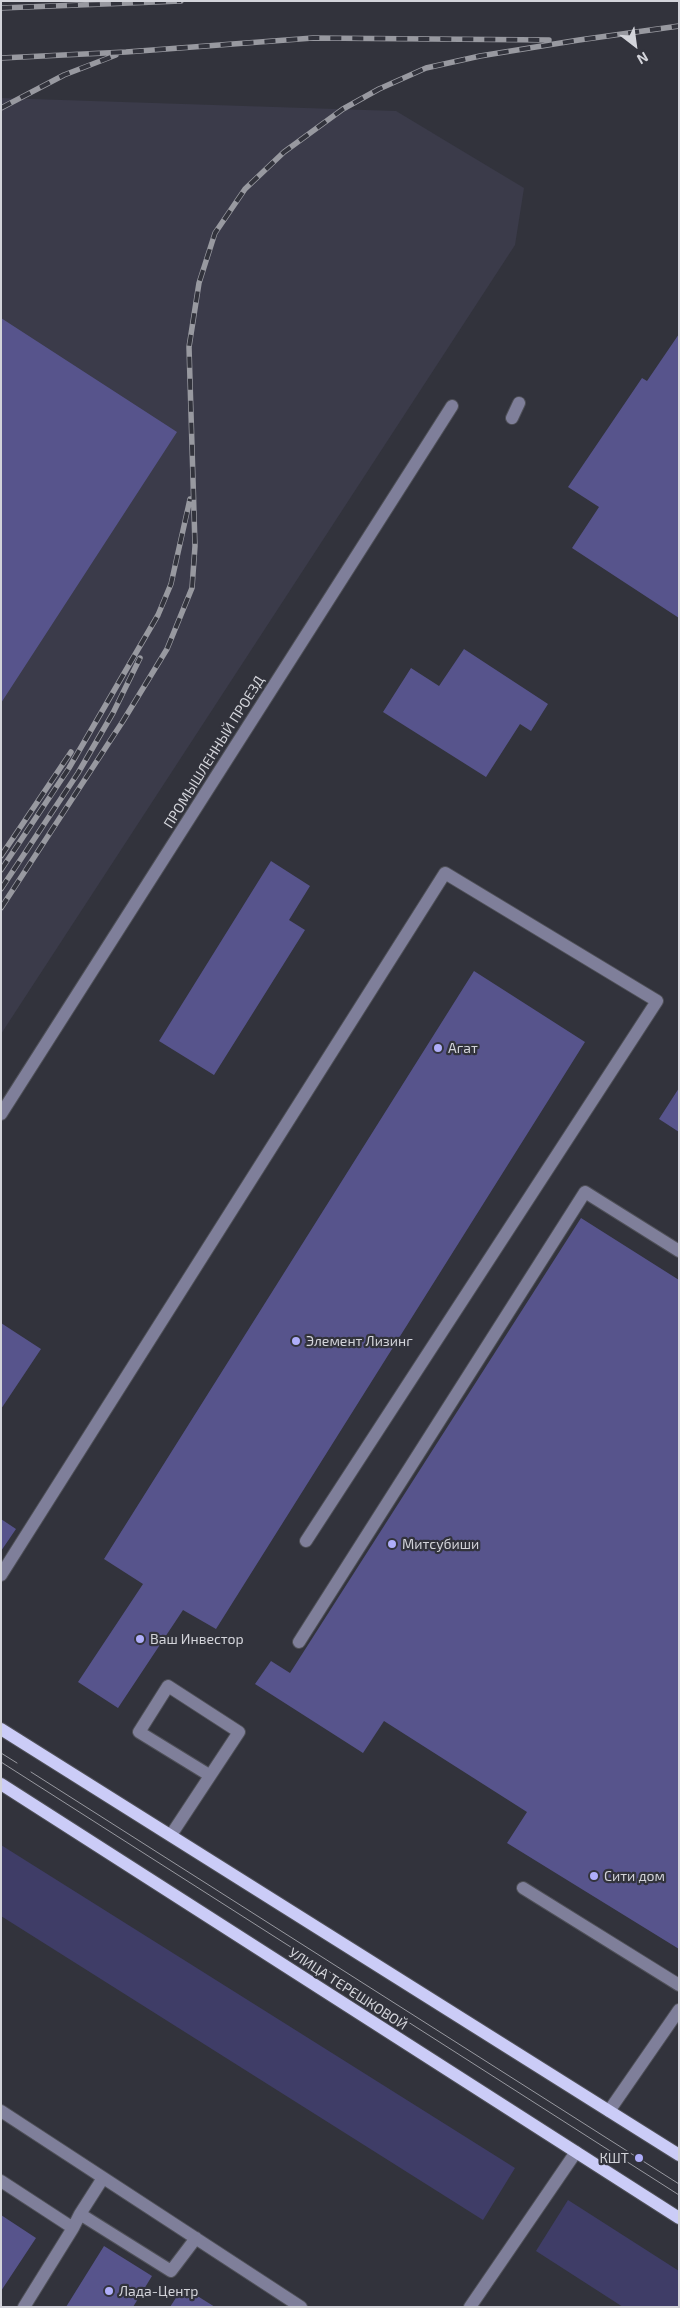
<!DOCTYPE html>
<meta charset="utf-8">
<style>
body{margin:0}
#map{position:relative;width:680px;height:2308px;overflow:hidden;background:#32333c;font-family:"Exo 2",sans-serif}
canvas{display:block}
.frame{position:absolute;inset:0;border:2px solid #d3d4da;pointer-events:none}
.north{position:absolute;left:610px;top:20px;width:50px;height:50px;-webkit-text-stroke:4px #32333c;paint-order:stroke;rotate:150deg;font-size:14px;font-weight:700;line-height:20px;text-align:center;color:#d3d4da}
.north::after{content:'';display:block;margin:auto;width:18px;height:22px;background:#d3d4da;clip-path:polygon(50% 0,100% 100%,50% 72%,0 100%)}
</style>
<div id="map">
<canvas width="680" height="2308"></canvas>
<div class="frame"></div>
<div class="north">N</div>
</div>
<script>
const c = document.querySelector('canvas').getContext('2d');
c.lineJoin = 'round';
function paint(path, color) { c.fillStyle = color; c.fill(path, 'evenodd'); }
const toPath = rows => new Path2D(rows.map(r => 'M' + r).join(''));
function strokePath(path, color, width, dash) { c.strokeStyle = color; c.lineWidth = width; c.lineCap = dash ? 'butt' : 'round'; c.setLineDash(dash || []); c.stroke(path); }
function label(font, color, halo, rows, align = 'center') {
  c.font = font + ' "Exo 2",sans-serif'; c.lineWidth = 4.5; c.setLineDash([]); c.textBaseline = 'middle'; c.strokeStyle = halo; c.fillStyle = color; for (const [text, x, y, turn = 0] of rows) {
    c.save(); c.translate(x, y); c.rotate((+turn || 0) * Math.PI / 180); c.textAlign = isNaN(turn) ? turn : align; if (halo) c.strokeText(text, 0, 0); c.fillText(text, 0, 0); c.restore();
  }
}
paint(toPath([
 [1,98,396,111,524,188,515,245,1,1034]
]), '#3b3b4a');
paint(toPath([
 [1,1845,515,2168,483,2220,1,1916],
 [568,2200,679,2271,679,2307,623,2307,536,2251]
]), '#3f3d67');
paint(toPath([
 [1,318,177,432,1,703],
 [679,334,679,618,572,548,599,507,568,487,642,378,647,381],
 [464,649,548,704,531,731,520,724,486,777,383,712,411,668,439,686],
 [271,861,310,886,289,920,305,930,214,1075,159,1041],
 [474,971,585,1042,216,1629,183,1610,118,1708,78,1682,143,1584,104,1559],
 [679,1088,679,1132,659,1119],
 [581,1218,679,1280,679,1949,507,1843,527,1812,384,1721,363,1753,255,1684,271,1661,290,1673],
 [1,1323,41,1349,1,1409],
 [1,1519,16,1529,1,1551],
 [1,2215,36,2238,1,2291],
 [104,2246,152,2276,133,2307,66,2307],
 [183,2287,215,2307,170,2307]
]), '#57548c');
const minor = toPath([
 [512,418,519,403],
 [1,1114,452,406],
 [1,1575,445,873,657,1001,306,1541],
 [299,1642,585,1192,679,1251],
 [171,1835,239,1732,168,1686,139,1732,209,1775],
 [523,1888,679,1985],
 [1,2111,301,2307],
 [609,2111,679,2010],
 [1,2181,73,2228,80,2214,171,2271,196,2238],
 [80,2214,103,2178],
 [24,2307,73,2228],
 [470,2307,576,2152]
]);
const major = toPath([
 [1,1729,679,2155],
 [1,1784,679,2218]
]);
strokePath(minor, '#4f5058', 14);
strokePath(major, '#4f5058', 14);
strokePath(minor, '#7f7f9a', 12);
strokePath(major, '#cbccf7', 12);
strokePath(toPath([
 [1,1753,17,1763],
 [1,1762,679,2195],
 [31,1772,679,2184]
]), '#9899a0', 1);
const rail = toPath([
 [1,8,181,1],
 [1,58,126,52,313,38,549,40],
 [1,108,64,75,116,55],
 [1,856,71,752],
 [1,870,69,768,158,615,171,584,190,499],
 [1,889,78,773,113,713,140,658],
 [1,908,123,721,167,649,192,588,195,546,189,347,199,283,215,233,245,189,284,152,343,109,379,89,426,68,480,56,579,40,679,26]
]);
strokePath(rail, '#9899a0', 5.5);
strokePath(rail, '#32333c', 4, [11]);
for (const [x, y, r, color] of [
 [438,1048,5,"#afaefa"],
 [296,1341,5,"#afaefa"],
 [392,1544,5,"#afaefa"],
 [140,1639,5,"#afaefa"],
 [594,1876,5,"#afaefa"],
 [639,2158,5,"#afaefa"],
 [109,2291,5,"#afaefa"]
]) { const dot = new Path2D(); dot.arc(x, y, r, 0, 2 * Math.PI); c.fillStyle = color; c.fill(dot); strokePath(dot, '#32333c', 2); }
label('14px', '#d3d4da', '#32333c', [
 ["ПРОМЫШЛЕННЫЙ ПРОЕЗД",214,752,-58],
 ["УЛИЦА ТЕРЕШКОВОЙ",348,1989,33]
]);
label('14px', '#d3d4da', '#32333c', [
 ["Агат",448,1048],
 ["Элемент Лизинг",306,1341],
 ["Митсубиши",402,1544],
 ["Ваш Инвестор",150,1639],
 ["Сити дом",604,1876],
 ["КШТ",629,2158,"right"],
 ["Лада-Центр",119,2291]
], 'left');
</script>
